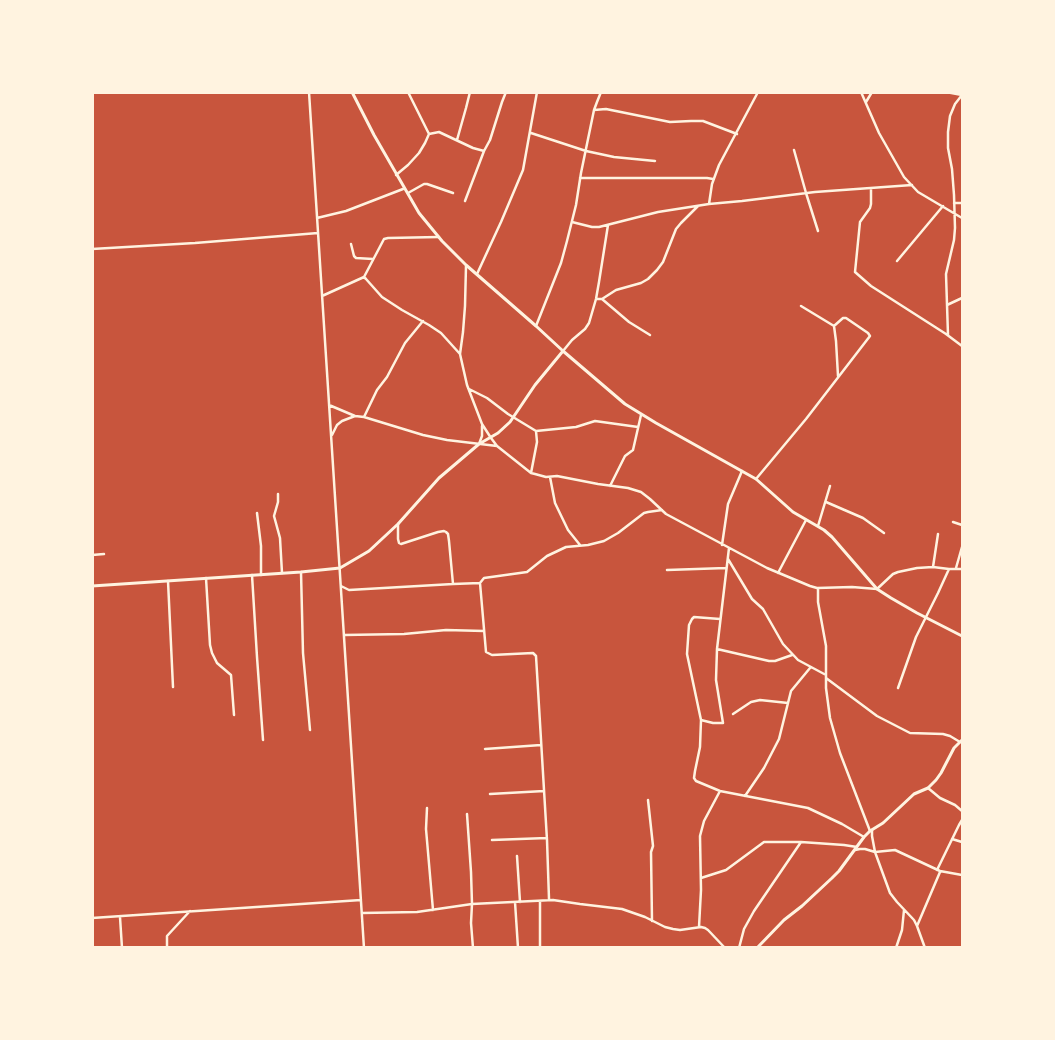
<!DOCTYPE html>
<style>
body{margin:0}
#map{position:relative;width:1055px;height:1040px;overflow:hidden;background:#c8553d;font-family:"DM Sans",sans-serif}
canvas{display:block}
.frame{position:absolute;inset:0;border:94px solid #fff3e0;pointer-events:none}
</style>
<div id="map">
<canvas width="1055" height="1040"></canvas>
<div class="frame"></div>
</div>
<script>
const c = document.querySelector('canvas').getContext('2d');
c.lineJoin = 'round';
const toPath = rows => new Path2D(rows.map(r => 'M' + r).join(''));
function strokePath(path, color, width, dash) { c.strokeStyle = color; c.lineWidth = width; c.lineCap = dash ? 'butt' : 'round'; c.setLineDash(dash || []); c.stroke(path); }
strokePath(toPath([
 [309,92,364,948],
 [861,92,879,133,904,177,918,192,962,218],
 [946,92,962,95],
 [866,102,872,92],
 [594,110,597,102,601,92],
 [531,133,586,151,614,157,655,161],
 [429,134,439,132,473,148,484,151,490,140,502,102,506,92],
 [457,140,466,108,470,92],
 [794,150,806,193,818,231],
 [396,175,408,165,419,153,425,143,429,134,408,92],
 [580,178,707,178,713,179],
 [871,188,871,204,870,208,860,222,855,272,871,286,946,334,962,346],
 [408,193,424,184,427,184,453,193],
 [465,201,484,151],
 [954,203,962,203],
 [709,204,712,184,719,165,758,92],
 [317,218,346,211,403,189],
 [572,222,592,227,599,227,658,212,709,204,742,201,815,192,912,185],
 [351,244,354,256,356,258,373,259],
 [92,249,195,243,318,233],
 [897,261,943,206],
 [466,266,465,306,463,332,460,354,467,385,482,424,491,438,497,446,531,473,535,474,546,477,557,476,598,484,628,488,641,492,650,499,666,514,767,568,810,586,817,588,852,587,877,589,893,574,898,572,917,568,933,567,949,569,962,569],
 [477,274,501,222,523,170,537,92],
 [364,277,366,279,382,297,402,310,429,325,441,333,460,354],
 [322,296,364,277,384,239,388,238,439,237],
 [596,299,602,299,629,322,650,335],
 [602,299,616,290,641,283,648,279,657,270,663,262,676,229,681,223,698,206],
 [947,305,962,298],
 [536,326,561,263,567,241,576,205,581,173,594,110,606,109,670,122,691,121,703,121,737,134],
 [834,326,836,341,838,376],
 [948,335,946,274,954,240,955,228,954,195,952,169,948,148,948,132,950,116,955,104,962,95],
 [563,351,572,340,585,329,589,323,596,299,599,282,608,225],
 [469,389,487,398,508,414,536,431,576,427,595,421,638,427],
 [329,405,355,416,364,417,423,435,447,440,497,446],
 [364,417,377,390,387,377,405,343,423,321],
 [332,435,337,425,342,421,355,416],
 [479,444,482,436,482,426],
 [531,473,537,442,536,431],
 [550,477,555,503,568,530,580,545],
 [756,479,806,419,870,336,868,333,846,318,843,318,834,326,801,306],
 [610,486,625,456,633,450,641,415],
 [278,494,278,502,274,516,280,538,282,573],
 [826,502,863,518,884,533],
 [257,513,261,546,261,575],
 [953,522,962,525],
 [398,524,398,539,399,543,401,544,438,532,444,531,446,532,448,534,449,541,453,584,480,583,484,578,527,572,547,556,566,547,588,545,604,541,618,533,644,513,648,512,662,510],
 [818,526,830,486],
 [722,545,728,504,742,471],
 [92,555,104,554],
 [728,559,752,599,763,609,783,644,798,660,826,675],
 [933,567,938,534],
 [956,568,962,547],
 [667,570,726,568],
 [301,572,303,653,310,730],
 [778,573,806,520],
 [252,575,257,657,263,740],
 [206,578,210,645,212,653,217,663,231,675,234,715],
 [168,581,173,687],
 [480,583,486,652,492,655,533,653,536,656,547,840,549,899],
 [341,586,349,590,453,584],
 [818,588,818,602,826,646,826,688,830,718,840,753,870,831],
 [720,619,694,617,692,619,689,625,687,654,701,720,700,747,695,771,694,778,696,781,720,791,808,808,842,824,864,837],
 [344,635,404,634,446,630,484,631],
 [717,649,769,661,775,661,792,655],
 [826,678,877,716,910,733,943,734,950,736,960,742],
 [898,688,916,637,938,593,949,569],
 [733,714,751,702,760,700,788,703],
 [701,720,713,723,723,723,716,680,717,649,729,548],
 [485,749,541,745],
 [928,788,940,798,955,805,962,811],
 [490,794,544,791],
 [745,796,764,768,779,739,791,691,810,668],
 [648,800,653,846,651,852,652,921],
 [427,808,426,829,433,910],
 [467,814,471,872,472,904,471,923,473,948],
 [872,830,872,836,875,852,890,893,897,902,914,920,917,926,925,948],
 [952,839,962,842],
 [492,840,547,838],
 [855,850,860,849,865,849,875,852,895,850,940,871,962,875],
 [517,856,520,902],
 [937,870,959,825,962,820],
 [701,878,726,870,764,842,801,842,844,845,857,847],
 [540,901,540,948],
 [515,902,518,948],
 [362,913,417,912,472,904,553,900,580,904,622,909,645,917,665,927,673,929,680,930,701,927,705,928,708,930,725,948],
 [120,917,122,948],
 [92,918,361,900],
 [917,926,940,872],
 [699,927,701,890,700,836,704,821,720,791],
 [167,948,167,936,190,911],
 [739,948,744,929,754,911,801,842],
 [896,948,902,930,904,910]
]), '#fff3e0', 2.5);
strokePath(toPath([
 [352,92,374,135,419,213,442,241,466,265,536,326,563,351,625,404,656,423,756,479,793,512,824,530,832,537,877,589,891,598,917,613,962,636],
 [92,586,301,572,340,568,369,551,398,524,439,478,479,444,498,433,510,422,535,385,563,351],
 [757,948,784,920,802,906,832,878,839,871,864,837,870,831,883,823,914,794,928,788,936,780,941,773,954,748,962,740]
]), '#fff3e0', 3);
</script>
